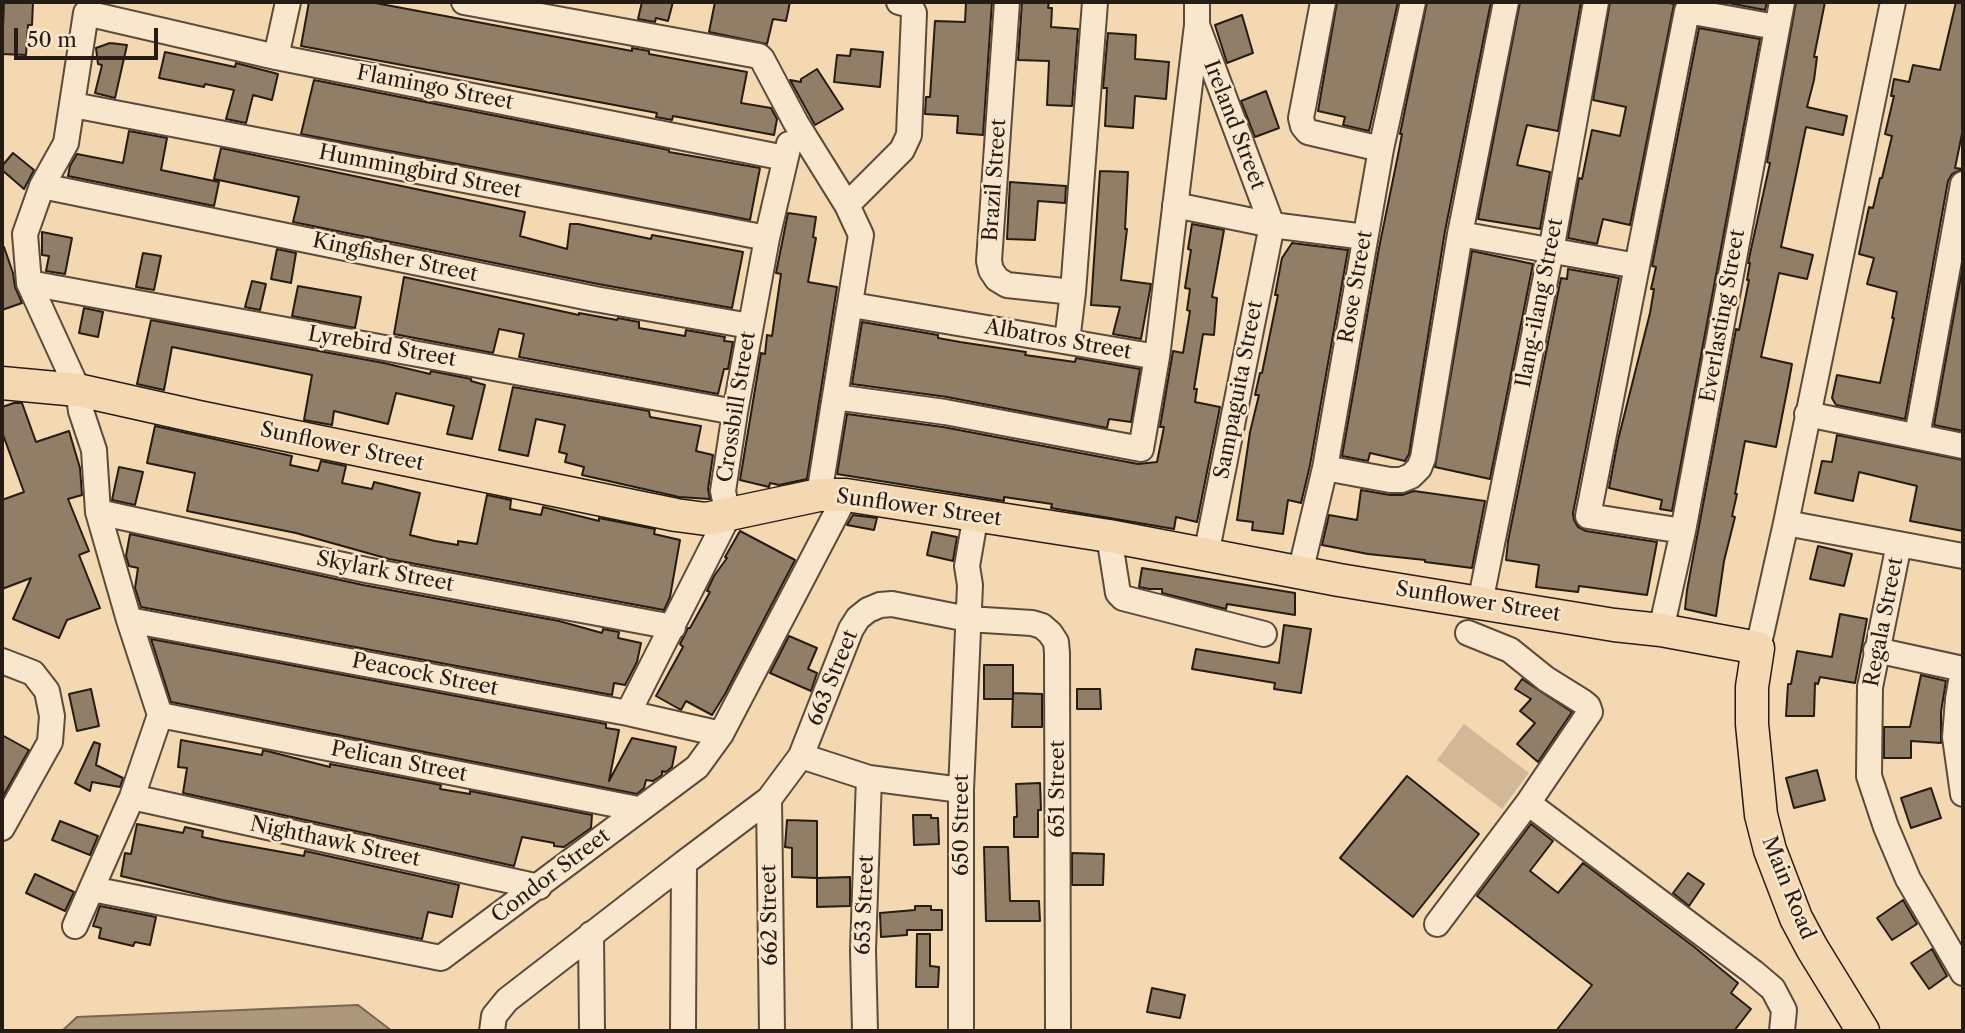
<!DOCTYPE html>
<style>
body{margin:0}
#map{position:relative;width:1965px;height:1033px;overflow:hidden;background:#f4d8b2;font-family:"Libre Caslon Text",serif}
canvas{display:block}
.frame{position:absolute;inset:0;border:4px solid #261c13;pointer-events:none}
.scale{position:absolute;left:14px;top:28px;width:144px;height:32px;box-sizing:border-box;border:4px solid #261c13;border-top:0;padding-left:9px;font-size:21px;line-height:24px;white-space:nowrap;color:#261c13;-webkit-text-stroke:5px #f8e6cd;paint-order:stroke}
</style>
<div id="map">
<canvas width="1965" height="1033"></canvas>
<div class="frame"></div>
<div class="scale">50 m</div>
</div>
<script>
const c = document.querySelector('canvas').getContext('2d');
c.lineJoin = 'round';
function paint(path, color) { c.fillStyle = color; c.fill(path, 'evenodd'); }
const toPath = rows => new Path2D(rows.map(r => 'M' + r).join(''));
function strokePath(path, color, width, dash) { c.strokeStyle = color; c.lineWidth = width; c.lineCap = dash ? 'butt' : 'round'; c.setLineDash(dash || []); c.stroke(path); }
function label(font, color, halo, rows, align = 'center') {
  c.font = font + ' "Libre Caslon Text",serif'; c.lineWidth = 5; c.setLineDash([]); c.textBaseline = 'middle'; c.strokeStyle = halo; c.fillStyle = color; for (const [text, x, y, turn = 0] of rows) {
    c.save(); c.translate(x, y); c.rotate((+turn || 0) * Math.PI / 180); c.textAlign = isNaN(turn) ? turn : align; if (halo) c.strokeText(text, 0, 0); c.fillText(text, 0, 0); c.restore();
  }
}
paint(toPath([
 [1464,724,1529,773,1502,809,1437,760]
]), '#d1b897');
const water = toPath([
 [358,1005,392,1031,62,1031,77,1017,358,1005]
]);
paint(water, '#ae987c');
strokePath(water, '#786652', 2);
const building = toPath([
 [4,2,33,2,32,25,28,25,26,55,2,54,4,2],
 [309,2,370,2,632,51,632,48,649,51,649,54,747,72,741,103,771,108,777,119,774,135,673,116,672,120,656,117,657,113,301,46,309,2],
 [642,2,673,2,668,21,656,18,655,22,638,19,642,2],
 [715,2,790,2,786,21,773,19,767,44,709,32,715,2],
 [966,2,992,2,983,135,957,133,958,116,925,114,926,97,930,97,935,21,965,22,966,2],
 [1022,2,1049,2,1048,8,1052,8,1051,27,1078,29,1072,106,1047,105,1049,61,1018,60,1022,2],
 [1337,2,1398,2,1369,131,1343,125,1345,117,1318,111,1337,2],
 [1427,2,1491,2,1445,231,1409,454,1405,461,1370,453,1368,461,1342,456,1379,248,1398,155,1402,134,1400,134,1427,2],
 [1520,2,1581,2,1558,131,1527,125,1517,165,1550,172,1540,229,1478,219,1520,2],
 [1610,2,1664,2,1674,4,1630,225,1603,219,1597,244,1568,238,1579,178,1582,179,1592,130,1620,136,1626,107,1593,100,1610,2],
 [1730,2,1767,2,1765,10,1728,3,1730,2],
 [1796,2,1825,2,1814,57,1817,57,1814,80,1807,107,1847,116,1843,135,1806,127,1781,247,1813,255,1807,279,1779,273,1761,357,1792,364,1788,386,1776,447,1745,441,1735,494,1737,494,1732,516,1735,517,1724,561,1716,616,1685,609,1687,590,1736,329,1739,330,1749,280,1747,280,1750,263,1748,263,1770,163,1767,162,1796,2],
 [1956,2,1963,2,1963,129,1955,168,1963,169,1952,174,1948,181,1905,419,1836,405,1832,398,1837,375,1880,383,1894,318,1892,318,1897,292,1867,284,1874,258,1859,254,1869,207,1873,208,1880,178,1882,178,1892,136,1885,134,1894,96,1891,96,1894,79,1909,82,1913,65,1940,70,1956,2],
 [1242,15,1253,53,1227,63,1215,25,1242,15],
 [1699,28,1760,39,1672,511,1660,509,1662,500,1609,488,1618,440,1650,313,1654,289,1651,289,1656,267,1652,266,1699,28],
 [1108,33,1136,35,1135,59,1169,62,1166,99,1135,96,1133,128,1105,126,1107,88,1103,88,1108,33],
 [110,43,127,45,115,98,95,93,102,65,98,64,96,48,110,43],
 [851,49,883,52,880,87,834,82,837,55,850,56,851,49],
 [165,52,235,67,236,63,278,74,272,100,253,95,246,123,226,119,234,90,205,84,204,87,159,78,165,52],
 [817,69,843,109,815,125,790,80,801,82,801,79,817,69],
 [314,80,669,150,669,152,760,168,750,220,301,134,314,80],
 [1266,91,1279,128,1255,137,1241,101,1266,91],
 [129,131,167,138,161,170,219,182,214,206,68,176,70,166,77,154,123,163,129,131],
 [221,148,525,212,520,236,567,249,570,224,578,224,651,239,652,235,743,252,732,308,598,284,293,222,299,197,214,179,221,148],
 [13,153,34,170,24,189,2,170,2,166,13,153],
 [1100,171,1128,172,1125,229,1127,229,1121,280,1151,284,1141,339,1113,334,1120,307,1091,305,1100,171],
 [1010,182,1066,186,1065,203,1038,201,1035,240,1007,239,1010,182],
 [788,213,816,217,813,237,816,238,808,282,837,287,807,479,779,485,770,483,769,487,740,480,761,353,765,354,767,335,772,336,781,274,776,273,788,213],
 [1192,224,1224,230,1212,297,1217,298,1214,335,1203,334,1194,389,1197,389,1195,402,1220,407,1197,522,1176,517,1174,529,1051,508,1052,504,1004,497,1004,501,837,474,847,414,943,427,1138,464,1157,462,1164,427,1160,427,1173,351,1183,353,1190,311,1187,310,1190,289,1185,288,1191,250,1188,249,1192,224],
 [42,232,72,238,65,274,46,271,49,256,42,255,42,232],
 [1292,243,1348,250,1310,465,1301,503,1288,500,1283,534,1252,530,1253,522,1237,520,1250,432,1259,395,1255,395,1260,373,1262,373,1278,295,1275,295,1282,258,1292,243],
 [2,247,4,247,13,273,15,287,22,303,2,310,2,247],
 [277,249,296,253,291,283,271,279,277,249],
 [1472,251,1533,264,1490,479,1435,467,1472,251],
 [143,253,161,256,154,290,136,287,143,253],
 [1963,265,1963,431,1934,425,1963,265],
 [1568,269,1619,278,1573,513,1574,520,1578,527,1586,531,1657,542,1647,595,1579,586,1578,592,1536,587,1539,565,1506,560,1508,541,1561,278,1567,279,1568,269],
 [404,277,579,315,579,313,617,320,618,318,639,322,639,328,685,336,686,330,725,337,724,341,733,342,728,369,724,369,718,394,519,357,524,334,499,329,493,353,394,334,404,277],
 [252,281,266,284,260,310,245,307,252,281],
 [298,286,361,297,355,328,292,316,298,286],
 [84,308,103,312,98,337,79,333,84,308],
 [151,320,384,363,430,374,431,371,471,379,471,381,485,385,472,439,447,434,454,406,396,393,388,424,334,411,332,425,304,420,312,375,172,347,164,390,137,384,151,320],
 [862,322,938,335,938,338,960,342,1026,352,1025,355,1075,362,1076,358,1140,369,1131,422,1109,419,1107,428,947,397,852,384,862,322],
 [513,387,649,411,650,417,701,426,696,451,713,455,708,489,710,499,679,497,582,475,584,467,565,462,567,454,559,452,565,425,536,419,528,456,499,450,513,387],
 [14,403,22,403,36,442,69,431,80,468,82,495,68,499,89,551,79,555,100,608,67,620,59,638,13,619,31,578,2,589,2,500,24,492,2,432,2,407,14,403],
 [155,426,292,456,290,465,318,471,321,461,346,466,342,483,372,489,374,482,420,493,410,535,435,541,458,545,458,541,477,544,487,495,511,500,510,509,541,515,543,507,599,521,599,518,655,529,654,534,680,540,670,597,664,610,389,559,296,533,187,511,195,473,147,463,155,426],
 [1837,435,1963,460,1963,531,1910,521,1917,486,1859,472,1853,501,1815,493,1822,461,1832,462,1837,435],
 [119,467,143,472,135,505,112,500,119,467],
 [1361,490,1390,495,1402,495,1414,491,1485,501,1472,568,1425,562,1425,560,1368,554,1322,545,1329,515,1357,520,1361,490],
 [853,515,877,518,874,530,847,525,853,515],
 [740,531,795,560,725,694,712,715,686,701,681,710,656,696,683,647,680,644,688,628,690,628,710,592,707,591,714,576,727,558,725,557,740,531],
 [932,532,957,537,953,561,927,555,932,532],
 [130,534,363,585,559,621,602,633,603,629,619,632,618,638,641,643,637,662,625,685,614,683,612,695,141,607,135,588,138,568,129,566,126,556,130,534],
 [1818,546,1852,554,1844,586,1810,579,1818,546],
 [1142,568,1295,593,1295,615,1227,604,1226,609,1162,593,1162,589,1149,589,1139,587,1142,568],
 [1840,614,1867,619,1855,683,1820,677,1818,684,1815,683,1814,716,1786,716,1788,684,1791,684,1797,651,1832,657,1840,614],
 [1284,625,1311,629,1301,693,1274,689,1275,683,1192,669,1196,649,1279,663,1284,625],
 [789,636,817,648,808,669,817,673,811,691,770,673,789,636],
 [151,639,606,724,606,728,619,730,609,781,632,738,676,747,672,767,666,772,662,771,662,775,653,781,646,780,644,788,637,794,171,702,151,639],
 [984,665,1013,665,1013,699,984,699,984,665],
 [1921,675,1946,681,1941,712,1941,743,1911,741,1911,758,1884,758,1884,727,1910,727,1921,675],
 [1522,679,1572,712,1538,762,1517,744,1535,723,1520,711,1531,699,1515,689,1522,679],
 [91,689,99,726,77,731,69,694,91,689],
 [1077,689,1100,689,1101,709,1077,709,1077,689],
 [1013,693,1042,694,1042,727,1012,727,1013,693],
 [2,735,29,750,2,798,2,735],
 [181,740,262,755,263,750,330,767,330,764,441,785,440,789,470,794,470,791,592,815,591,828,564,847,554,846,554,843,522,837,514,866,183,793,187,768,178,767,181,740],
 [94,742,100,744,96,765,123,778,120,787,92,782,90,791,75,783,94,742],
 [1817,770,1825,800,1794,808,1786,778,1817,770],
 [1407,776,1479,834,1413,917,1340,858,1407,776],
 [1040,783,1041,810,1038,810,1038,837,1014,837,1014,817,1017,817,1016,784,1040,783],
 [1931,788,1941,818,1911,828,1901,798,1931,788],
 [913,815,931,815,931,818,938,818,939,844,914,845,913,815],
 [787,820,817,821,817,878,792,877,792,848,785,847,787,820],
 [60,821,98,836,90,855,52,840,60,821],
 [137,824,183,833,185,827,203,831,202,837,221,841,304,856,305,851,459,885,452,917,428,912,422,939,222,900,121,876,125,853,131,854,137,824],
 [1531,824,1553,841,1530,871,1558,893,1583,863,1693,946,1738,983,1731,993,1751,1009,1734,1031,1556,1031,1592,985,1477,896,1531,824],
 [984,847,1008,847,1010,901,1039,901,1040,921,986,921,984,847],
 [1072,853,1104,854,1103,885,1072,885,1072,853],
 [1688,873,1704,884,1689,906,1673,893,1688,873],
 [35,874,74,892,65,911,26,893,35,874],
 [850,877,850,906,817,907,817,878,850,877],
 [1903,900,1917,924,1892,940,1877,918,1903,900],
 [100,906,156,917,150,945,135,942,133,946,99,938,101,928,93,926,100,906],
 [915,906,931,906,931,910,942,910,942,930,907,930,907,935,881,937,880,913,915,910,915,906],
 [917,934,930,934,930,966,939,967,938,987,916,987,917,934],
 [1932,949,1947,976,1929,989,1911,963,1932,949],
 [1152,988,1185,995,1180,1018,1147,1012,1152,988]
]);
paint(building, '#917e66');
strokePath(building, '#261c13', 2);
const minor = toPath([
 [464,2,759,56,762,59,796,123,847,205,861,235,819,495],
 [1007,2,989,261,991,270,997,279,1007,285,1073,292],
 [1323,2,1301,118,1303,126,1308,132,1381,149],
 [1197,25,1272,225,1206,555],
 [276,57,288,2],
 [73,105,767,238],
 [42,186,595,299,750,326],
 [847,205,902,150,909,135,914,13,910,5,899,2],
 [1175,205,1272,225,1365,237],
 [1460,234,1637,266],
 [29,283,735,412],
 [1067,341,1073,292,1095,2],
 [1157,357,1197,25,1197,2],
 [835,397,945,412,1141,449,1157,357,852,305],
 [1807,414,1963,446],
 [1917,436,1963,184],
 [1325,468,1390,480,1401,480,1411,476,1419,468,1423,458,1460,234,1506,2],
 [98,512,366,570,673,627],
 [1786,523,1963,556],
 [1683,531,1588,516,1687,11,1776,27],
 [1109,536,1118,593,1123,598,1264,634],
 [1899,544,1870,687,1869,776,1886,827,1908,879,1963,973],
 [1300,573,1325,468,1381,149,1413,2],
 [1480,603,1551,251,1596,2],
 [129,620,628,713,721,734],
 [1661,630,1683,531,1782,2],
 [1758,648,1786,523,1893,2],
 [1876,650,1963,669],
 [2,661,33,673,47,691,52,716,50,742,2,828],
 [1963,670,1958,699,1955,737,1963,794],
 [628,713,728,516,723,491,735,412,767,238,789,144],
 [160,715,638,809],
 [801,756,869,778,961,790],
 [132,797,539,887],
 [769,799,772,1031],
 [1528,803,1753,972,1773,989,1784,1010,1782,1031],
 [92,889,441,958,697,767,721,734,846,495],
 [1437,924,1528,803,1590,712,1588,706,1583,702,1546,679,1510,650,1468,633],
 [75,926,132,797,160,715,129,620,98,512,94,450,81,411,78,390,29,283,25,234,42,186,66,143,86,13,276,57,785,158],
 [591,934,592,1031],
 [492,1031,494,1016,507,1000,684,863],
 [683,1031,684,863,769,799,801,756,851,629,858,618,868,610,880,605,892,604,968,619,1032,623,1042,626,1050,633,1056,642,1057,653,1058,1031],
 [865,1031,863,950,869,778],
 [961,1031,961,790,970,585,967,566,976,514]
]);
const major = toPath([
 [2,383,78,390,199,417,676,515,706,519,819,495,846,495,1109,536,1339,580,1614,625,1661,630,1758,648,1752,687,1752,724,1761,815,1770,850,1796,918,1812,948,1863,1031]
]);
strokePath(minor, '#5a4b3b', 28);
strokePath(major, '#261c13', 35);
strokePath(minor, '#f8e6cd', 24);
strokePath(major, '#f4d8b2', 32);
label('21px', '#261c13', '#f8e6cd', [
 ["Flamingo Street",435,88,11],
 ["Ireland Street",1234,125,69],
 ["Hummingbird Street",420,172,11],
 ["Brazil Street",995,180,-86],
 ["Kingfisher Street",395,258,12],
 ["Rose Street",1356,287,-80],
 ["Ilang-ilang Street",1540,303,-79],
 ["Everlasting Street",1723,316,-80],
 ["Albatros Street",1058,340,10],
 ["Lyrebird Street",382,347,10],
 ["Sampaguita Street",1239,390,-79],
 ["Crossbill Street",737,407,-81],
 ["Sunflower Street",342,447,12],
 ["Sunflower Street",919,508,8],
 ["Skylark Street",385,572,11],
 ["Sunflower Street",1478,602,9],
 ["Regala Street",1884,622,-79],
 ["Peacock Street",425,675,11],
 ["663 Street",833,678,-68],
 ["Pelican Street",399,762,11],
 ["651 Street",1058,789,-90],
 ["650 Street",962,825,-90],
 ["Nighthawk Street",335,842,12],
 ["Condor Street",551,876,-37],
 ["Main Road",1788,888,68],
 ["653 Street",865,905,-88],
 ["662 Street",770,915,-91]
]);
</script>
